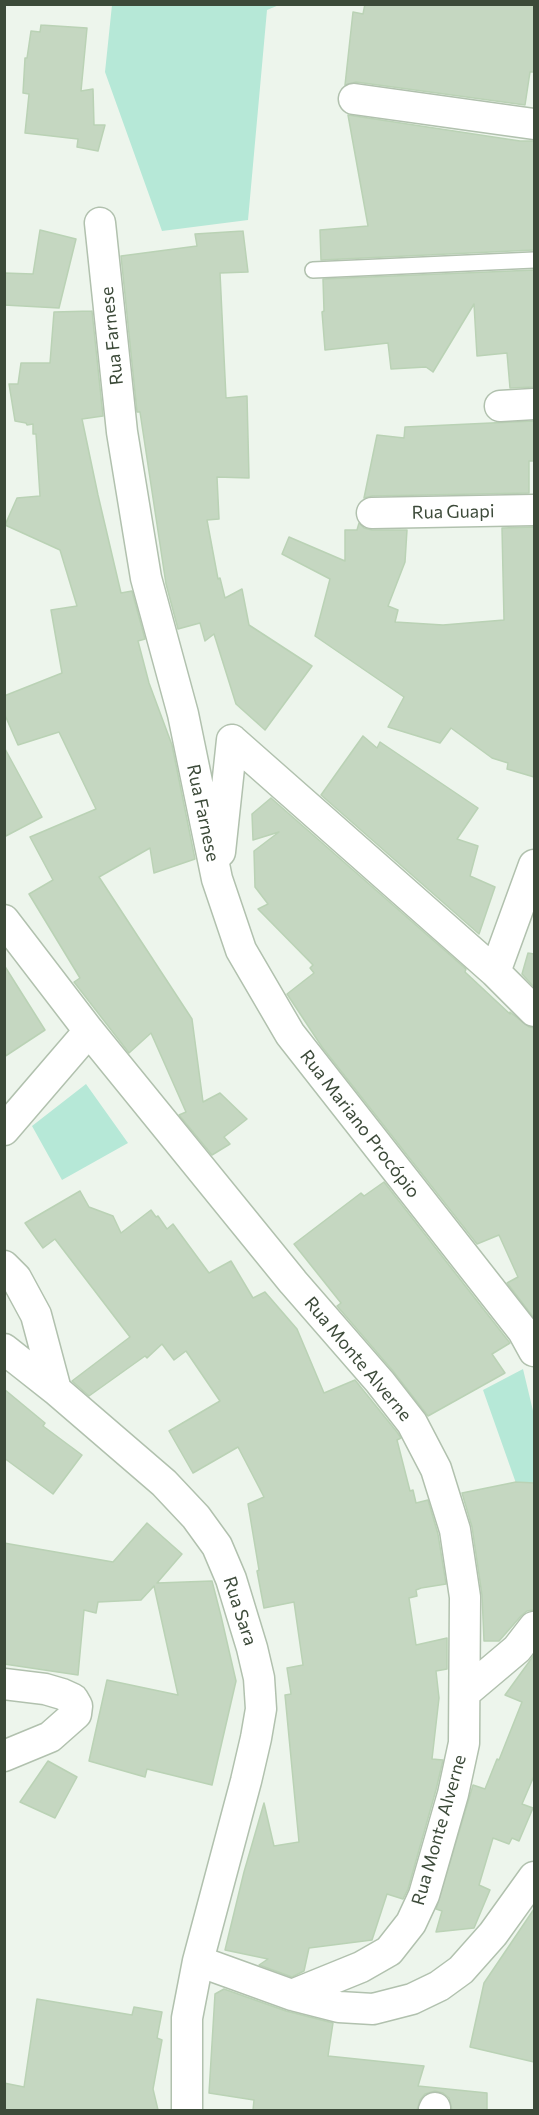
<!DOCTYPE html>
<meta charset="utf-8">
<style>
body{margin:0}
#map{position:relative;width:539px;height:2115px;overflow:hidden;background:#edf5ec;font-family:Commissioner,sans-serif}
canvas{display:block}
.frame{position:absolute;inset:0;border:6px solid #3c4a39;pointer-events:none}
</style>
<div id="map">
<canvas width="539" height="2115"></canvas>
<div class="frame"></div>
</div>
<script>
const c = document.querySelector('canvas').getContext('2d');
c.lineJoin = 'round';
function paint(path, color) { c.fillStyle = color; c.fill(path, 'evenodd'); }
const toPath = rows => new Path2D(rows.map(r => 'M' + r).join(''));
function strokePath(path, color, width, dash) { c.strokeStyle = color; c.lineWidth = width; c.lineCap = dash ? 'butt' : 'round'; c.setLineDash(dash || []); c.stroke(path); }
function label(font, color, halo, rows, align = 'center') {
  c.font = font + ' Commissioner,sans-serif'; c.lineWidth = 6; c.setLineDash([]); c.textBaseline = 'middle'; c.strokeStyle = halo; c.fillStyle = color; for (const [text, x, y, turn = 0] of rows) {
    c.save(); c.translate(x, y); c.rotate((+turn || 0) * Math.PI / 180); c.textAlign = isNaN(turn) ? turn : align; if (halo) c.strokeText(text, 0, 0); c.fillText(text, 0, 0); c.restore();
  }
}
paint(toPath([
 [112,5,279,5,267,10,248,220,162,231,105,72],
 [86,1084,128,1143,62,1180,32,1126],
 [523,1369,534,1415,534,1502,523,1503,483,1390]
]), '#b6e8d7');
const building = toPath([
 [365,4,534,4,534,72,530,72,525,105,356,82,345,85,353,12,363,14,365,4],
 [41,25,87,28,81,91,93,89,94,125,105,125,98,151,77,147,78,139,25,133,29,94,23,93,25,58,27,58,31,31,40,32,41,25],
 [348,115,520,141,534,141,534,250,321,260,320,230,368,226,348,115],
 [40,230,76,239,59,308,4,305,4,273,33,274,40,230],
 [243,231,248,272,220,273,226,398,247,396,249,478,217,477,219,519,207,520,218,579,220,578,225,598,242,589,249,625,312,666,265,730,236,704,214,634,205,641,200,623,178,629,166,584,140,412,137,412,121,256,197,246,195,234,243,231],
 [534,270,534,387,510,388,507,353,477,356,474,304,433,372,426,367,391,369,388,343,325,350,322,312,324,311,323,279,534,270],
 [92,311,103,416,82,419,98,495,121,593,132,591,145,639,138,641,149,683,172,745,195,859,154,873,150,848,99,877,192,1019,203,1102,220,1093,247,1119,224,1137,230,1144,212,1155,179,1115,186,1112,151,1033,129,1053,74,982,80,978,29,894,53,880,30,837,96,809,59,732,18,745,4,713,4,696,62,673,51,610,77,606,60,550,5,525,17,498,40,496,36,434,33,434,33,424,27,425,26,423,15,421,9,384,18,384,21,363,50,363,54,312,92,311],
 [534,421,534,461,529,461,529,493,372,496,364,498,377,435,404,438,405,427,534,421],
 [359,523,364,528,372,530,407,530,405,562,388,606,398,610,395,622,443,625,504,620,502,528,534,527,534,777,507,769,508,763,492,758,451,728,440,743,388,727,404,697,315,636,330,579,282,554,289,537,345,561,345,530,357,530,359,523],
 [363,736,377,748,380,742,478,808,457,839,478,846,470,876,495,887,479,934,321,795,363,736],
 [4,747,42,817,4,837,4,747],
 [271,798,466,969,465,972,510,1014,510,1012,529,1027,534,1028,534,1318,507,1283,518,1277,499,1235,477,1244,322,1047,287,994,314,973,310,968,313,965,258,909,268,904,255,887,254,851,279,832,253,840,252,814,271,798],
 [528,953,534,954,534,987,522,974,528,953],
 [4,965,45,1030,4,1057,4,965],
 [384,1182,510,1343,492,1354,505,1373,428,1416,393,1371,337,1306,341,1303,294,1244,361,1193,364,1196,384,1182],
 [80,1191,89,1207,113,1216,121,1233,151,1210,156,1217,158,1216,167,1229,173,1224,209,1273,231,1261,253,1298,265,1292,297,1329,324,1393,355,1380,397,1432,401,1438,397,1440,410,1491,413,1490,416,1503,428,1500,438,1534,446,1584,421,1588,416,1590,417,1596,409,1598,416,1645,447,1638,447,1669,436,1671,439,1698,432,1759,443,1760,436,1790,408,1889,403,1899,387,1894,372,1940,309,1948,304,1971,292,1977,259,1965,268,1959,225,1950,244,1872,264,1803,274,1846,299,1842,285,1695,291,1694,287,1668,303,1665,294,1602,264,1608,257,1571,259,1570,248,1504,264,1497,238,1447,193,1473,169,1431,220,1401,186,1351,174,1360,162,1344,147,1358,145,1356,89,1396,72,1381,130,1337,55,1239,43,1248,25,1223,80,1191],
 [4,1389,45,1423,43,1426,82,1455,53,1494,4,1458,4,1389],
 [516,1482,534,1483,534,1610,527,1611,521,1616,499,1641,484,1641,482,1595,472,1527,462,1493,516,1482],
 [147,1523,182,1554,157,1583,212,1581,221,1616,236,1681,212,1785,147,1769,145,1777,89,1761,107,1680,178,1695,154,1586,141,1600,98,1602,96,1613,84,1610,78,1675,4,1664,4,1543,113,1562,147,1523],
 [534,1655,534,1776,522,1804,533,1808,519,1841,512,1838,509,1844,493,1838,479,1885,490,1890,474,1928,436,1932,442,1911,436,1909,473,1785,485,1789,497,1759,499,1760,522,1702,505,1695,534,1655],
 [48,1761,77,1777,55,1818,20,1802,48,1761],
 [534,1909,534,2062,470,2047,484,1983,534,1909],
 [224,1989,286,2011,333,2023,328,2056,424,2066,418,2086,487,2093,487,2110,452,2110,449,2098,443,2093,435,2091,425,2094,420,2100,417,2110,253,2110,254,2100,209,2093,215,1994,224,1989],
 [37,1999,132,2015,134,2007,162,2012,157,2038,162,2040,153,2089,158,2110,4,2110,4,2083,24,2087,37,1999]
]);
paint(building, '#c5d7c1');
strokePath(building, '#bad2b5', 1.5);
const service = toPath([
 [313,270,534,260]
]);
const minor = toPath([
 [354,99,534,124],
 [100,223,122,432,146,578,183,714,217,879,241,950,290,1034,523,1331,534,1351],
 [500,406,534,404],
 [372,513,534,510],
 [232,740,495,972,534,1011],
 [220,852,232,740],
 [4,920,89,1031,293,1282,380,1382,412,1423,436,1469,455,1530,465,1597,464,1743,453,1794,424,1895,411,1923,389,1951,361,1967,292,1995],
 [495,972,534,865],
 [4,1130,89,1031],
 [4,1266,16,1278,36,1315,56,1390],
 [4,1349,56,1390,164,1483,196,1517,217,1546,231,1579,252,1648,259,1678,261,1709,256,1738,246,1781,198,1961,187,2018,187,2110],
 [4,1684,45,1689,62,1694,73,1699,77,1706,76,1714,50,1737,4,1756],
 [466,1692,517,1649,534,1627],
 [198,1961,292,1995,339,2007,373,2009,412,1999,439,1986,461,1970,493,1934,534,1877],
 [434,2110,435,2108]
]);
strokePath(service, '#b1c1ae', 18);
strokePath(minor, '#b1c1ae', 33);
strokePath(service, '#fff', 15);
strokePath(minor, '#fff', 30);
label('18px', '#3c4a39', '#fff', [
 ["Rua Farnese",112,336,-96],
 ["Rua Guapi",453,512,-1],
 ["Rua Farnese",203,813,78],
 ["Rua Mariano Procópio",360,1124,52],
 ["Rua Monte Alverne",358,1359,50],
 ["Rua Sara",240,1611,72],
 ["Rua Monte Alverne",439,1830,-74]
]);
</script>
